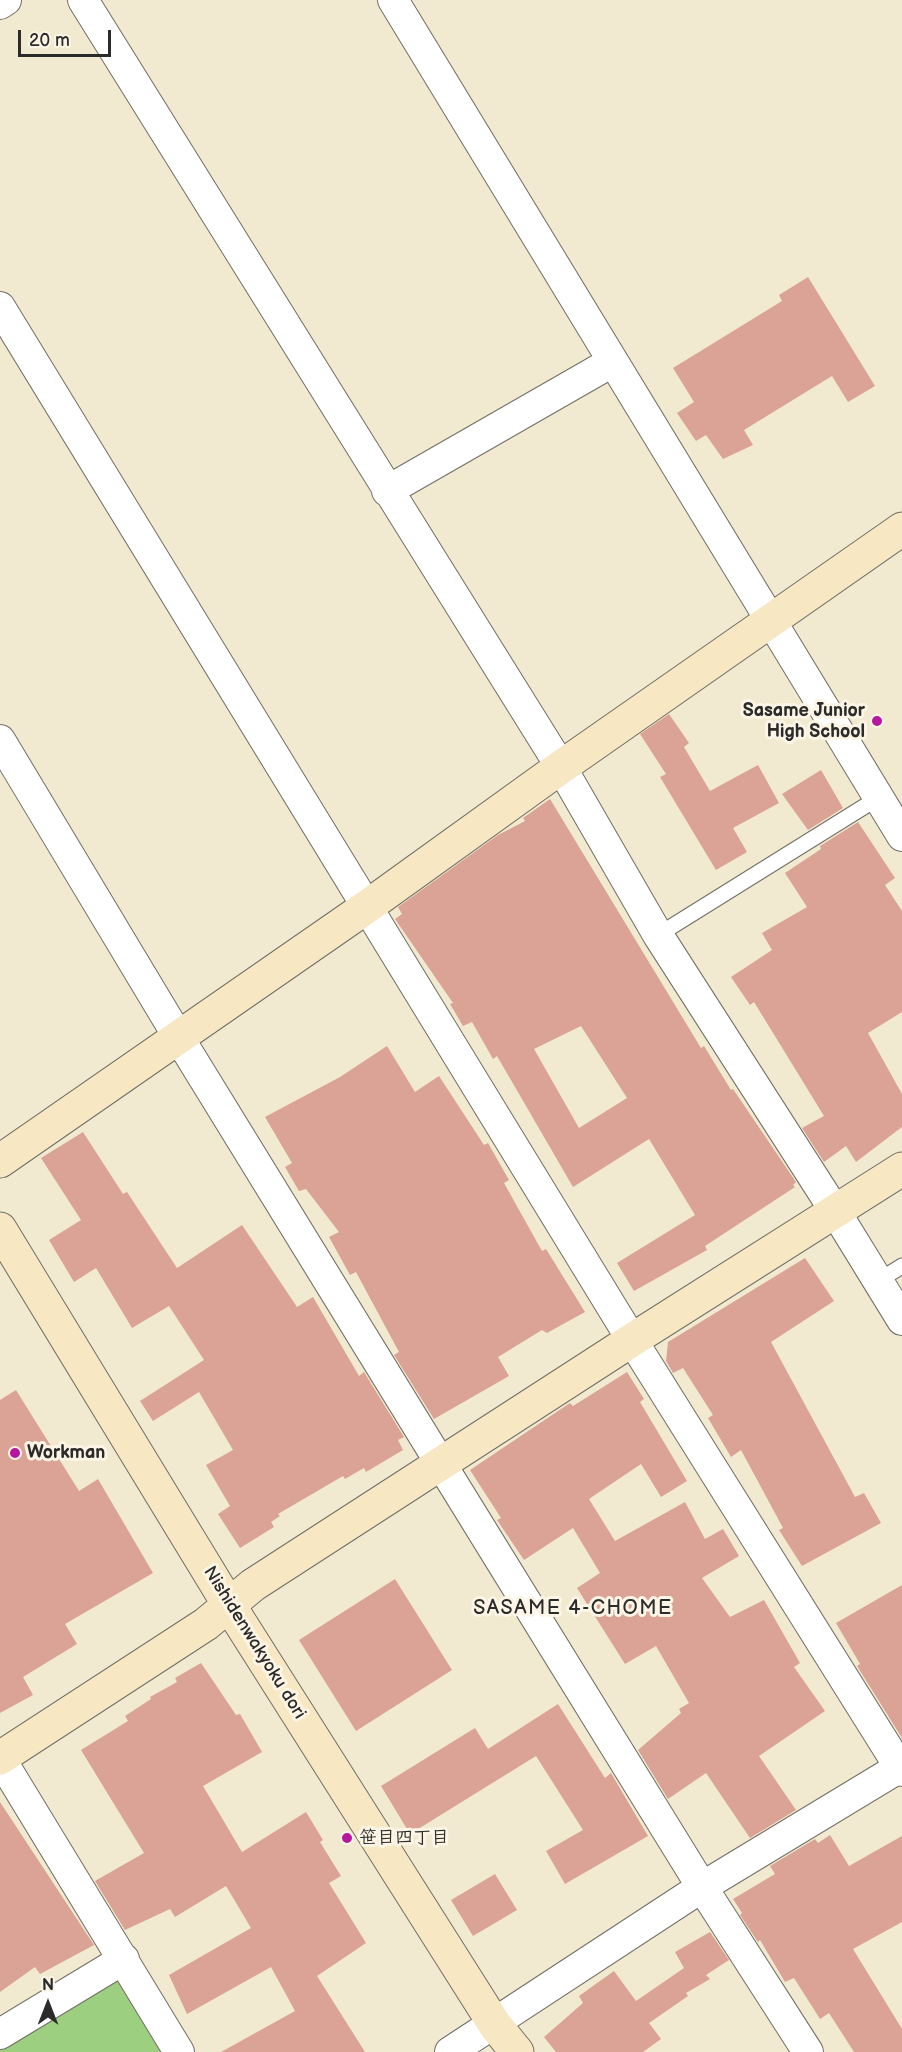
<!DOCTYPE html>
<meta charset="utf-8">
<style>
body{margin:0}
#map{position:relative;width:902px;height:2052px;overflow:hidden;background:#f1ead0;font-family:"Balsamiq Sans",sans-serif}
canvas{display:block}
.north{position:absolute;left:18px;top:1974px;width:60px;height:60px;-webkit-text-stroke:4px #fcf5e5;paint-order:stroke;rotate:0deg;font-size:16px;font-weight:700;line-height:24px;text-align:center;color:#2b2b2b}
.north::after{content:'';display:block;margin:auto;width:21px;height:27px;background:#2b2b2b;clip-path:polygon(50% 0,100% 100%,50% 72%,0 100%)}
.scale{position:absolute;left:18px;top:30px;width:93px;height:27px;box-sizing:border-box;border:3px solid #2b2b2b;border-top:0;padding-left:8px;font-size:18px;line-height:21px;white-space:nowrap;color:#2b2b2b;-webkit-text-stroke:4px #fcf5e5;paint-order:stroke}
</style>
<div id="map">
<canvas width="902" height="2052"></canvas>
<div class="north">N</div>
<div class="scale">20 m</div>
</div>
<script>
const c = document.querySelector('canvas').getContext('2d');
c.lineJoin = 'round';
function paint(path, color) { c.fillStyle = color; c.fill(path, 'evenodd'); }
const toPath = rows => new Path2D(rows.map(r => 'M' + r).join(''));
function strokePath(path, color, width, dash) { c.strokeStyle = color; c.lineWidth = width; c.lineCap = dash ? 'butt' : 'round'; c.setLineDash(dash || []); c.stroke(path); }
function label(font, color, halo, rows, align = 'center') {
  c.font = font + ' "Balsamiq Sans","Klee One",sans-serif'; c.lineWidth = 6; c.setLineDash([]); c.textBaseline = 'middle'; c.strokeStyle = halo; c.fillStyle = color; for (const [text, x, y, turn = 0] of rows) {
    c.save(); c.translate(x, y); c.rotate((+turn || 0) * Math.PI / 180); c.textAlign = isNaN(turn) ? turn : align; if (halo) c.strokeText(text, 0, 0); c.fillText(text, 0, 0); c.restore();
  }
}
paint(toPath([
 [105,1980,119,1982,161,2052,0,2052,0,2047]
]), '#9cd080');
paint(toPath([
 [808,277,875,386,848,402,832,376,744,430,753,445,723,459,706,435,696,441,677,413,694,402,673,368,782,301,779,295],
 [669,714,689,743,684,747,710,791,758,765,779,803,733,828,747,852,716,870,660,777,666,774,640,734],
 [821,770,843,808,808,830,782,794],
 [550,799,701,1048,704,1046,731,1090,733,1089,796,1182,793,1185,795,1187,705,1246,707,1250,634,1291,617,1263,695,1215,649,1139,573,1187,497,1056,493,1059,472,1022,463,1026,450,1004,453,1003,395,919,402,914,398,907,498,835,525,821,523,818],
 [581,1026,627,1098,579,1128,534,1049],
 [858,822,895,878,885,885,902,911,902,1012,868,1033,902,1094,902,1127,856,1162,846,1146,824,1162,802,1128,824,1116,754,1002,750,1005,731,977,772,950,762,933,807,907,785,873,821,849,820,846],
 [387,1046,415,1092,439,1076,484,1145,488,1143,509,1180,504,1183,542,1251,546,1249,585,1312,547,1333,542,1330,498,1357,509,1376,434,1419,394,1355,399,1352,356,1272,350,1275,329,1237,339,1232,306,1189,299,1191,285,1167,292,1163,265,1117,340,1077],
 [83,1132,123,1194,127,1192,177,1268,242,1225,297,1307,313,1297,359,1376,364,1372,404,1437,398,1440,403,1450,366,1472,364,1468,345,1479,343,1476,278,1514,280,1516,271,1522,274,1527,240,1548,218,1514,230,1506,206,1465,233,1450,199,1392,153,1421,140,1401,204,1360,169,1306,132,1328,96,1268,74,1282,49,1240,81,1220,41,1158],
 [805,1258,834,1301,771,1342,855,1497,864,1493,881,1523,802,1566,779,1530,783,1528,741,1450,731,1457,708,1418,713,1415,683,1368,673,1373,666,1361,668,1342],
 [627,1372,644,1399,640,1402,687,1481,661,1497,641,1464,589,1499,615,1541,685,1502,705,1539,723,1529,739,1556,702,1578,730,1617,764,1600,800,1663,794,1667,825,1711,759,1756,796,1810,750,1838,706,1773,668,1799,638,1750,681,1713,679,1709,689,1703,656,1646,625,1664,577,1588,600,1573,573,1528,524,1560,497,1520,501,1518,470,1470,561,1409,570,1403,573,1406],
 [16,1390,79,1491,98,1479,153,1573,65,1624,77,1644,23,1677,33,1695,0,1713,0,1400],
 [395,1579,452,1670,356,1731,299,1640],
 [902,1585,902,1738,857,1666,860,1664,836,1623],
 [201,1663,236,1715,240,1714,262,1752,203,1786,242,1852,306,1812,323,1840,320,1842,341,1876,329,1883,366,1943,317,1976,365,2052,221,2052,295,2011,271,1967,187,2014,169,1975,251,1928,226,1886,175,1917,170,1909,125,1930,95,1881,144,1853,81,1750,128,1721,125,1716,151,1699,150,1697,177,1682,175,1678],
 [558,1704,605,1778,611,1773,648,1836,565,1884,546,1851,583,1830,536,1756,410,1834,381,1786,475,1728,488,1749],
 [0,1802,94,1945,40,1974,35,1967,0,1992],
 [830,1835,849,1866,902,1836,902,1922,853,1949,902,2029,902,2052,854,2052,829,2013,820,2019,794,1978,785,1982,760,1940,758,1942,740,1915,742,1913,733,1899,775,1874,770,1866,815,1839,818,1843],
 [495,1874,517,1910,473,1936,451,1900],
 [710,1932,729,1960,706,1975,710,1979,686,1993,688,1996,649,2023,661,2039,643,2052,556,2052,544,2037,583,2003,579,1996,614,1971,636,2001,684,1968,675,1952]
]), '#dba296');
const lane = toPath([
 [658,935,878,798],
 [878,1281,902,1266]
]);
const street = toPath([
 [83,0,561,767,658,935,835,1211,902,1320],
 [393,0,902,836],
 [0,4,6,0],
 [0,307,632,1340,902,1771],
 [387,491,612,362],
 [0,740,179,1038,441,1464,702,1887,808,2052],
 [0,1758,179,2052],
 [0,2034,124,1959],
 [450,2052,702,1887,902,1766]
]);
const secondary = toPath([
 [0,1161,368,906,561,767,902,529],
 [0,1229,229,1605,495,2025,517,2052],
 [0,1758,206,1624,253,1585,632,1340,902,1169]
]);
strokePath(lane, '#706e65', 17);
strokePath(street, '#706e65', 32);
strokePath(secondary, '#706e65', 35);
strokePath(lane, '#fff', 15);
strokePath(street, '#fff', 30);
strokePath(secondary, '#f7e8c3', 33);
for (const [x, y, r, color] of [
 [877,721,6,"#b5179e"],
 [15,1453,6,"#b5179e"],
 [347,1838,6,"#b5179e"]
]) { const dot = new Path2D(); dot.arc(x, y, r, 0, 2 * Math.PI); c.fillStyle = color; c.fill(dot); strokePath(dot, '#fcf5e5', 2); }
label('bold 18px', '#2b2b2b', '#fcf5e5', [
 ["Sasame Junior",865,711,"right"],
 ["High School",865,732,"right"],
 ["Workman",27,1453],
 ["笹目四丁目",359,1838]
], 'left');
label('18px', '#2b2b2b', '#fcf5e5', [
 ["Nishidenwakyoku dori",254,1643,58]
]);
c.letterSpacing = '1.5px';
label('20px', '#2b2b2b', '#fcf5e5', [
 ["SASAME 4-CHOME",573,1609]
]);
c.letterSpacing = '0px';
</script>
